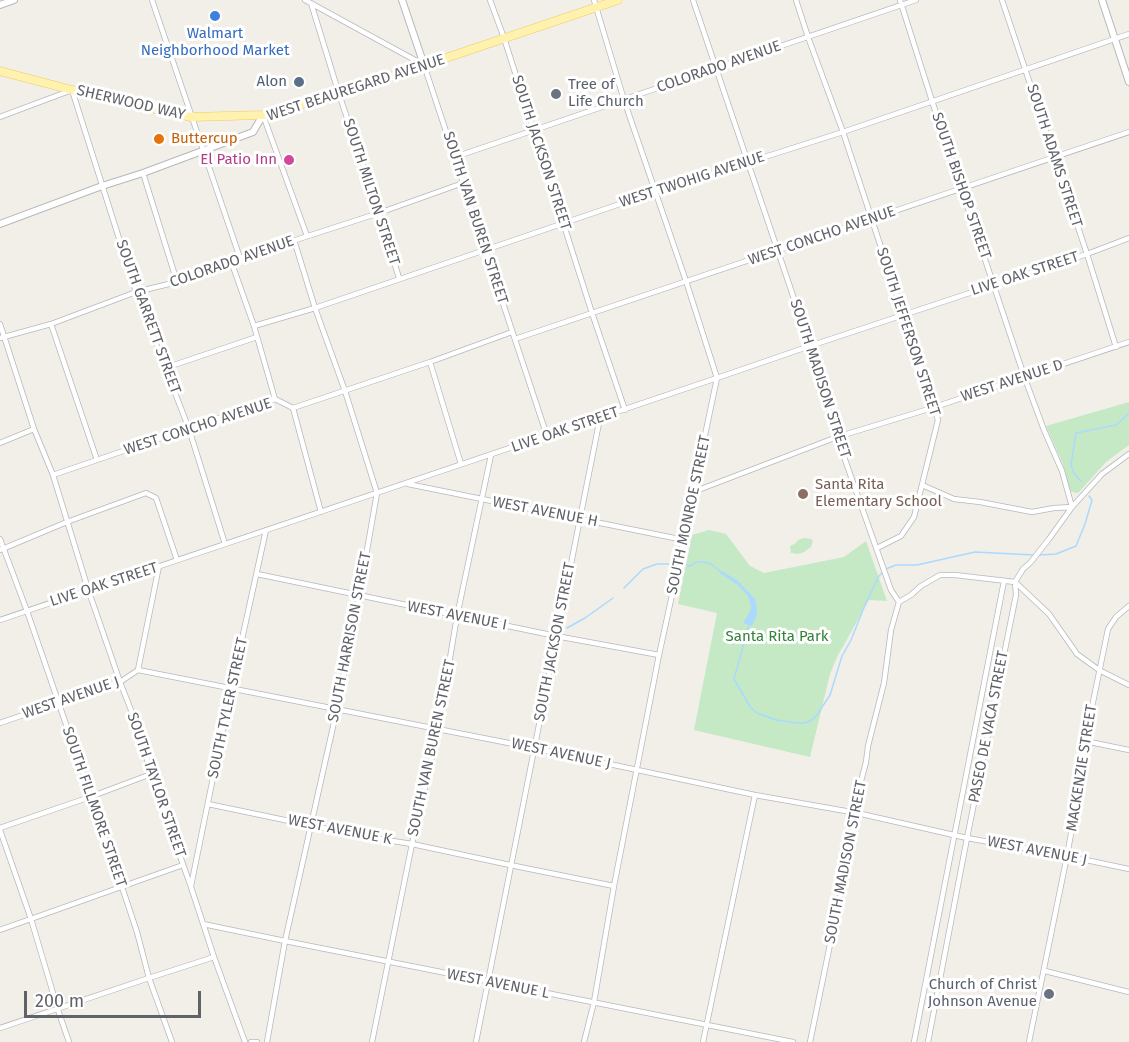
<!DOCTYPE html>
<style>
body{margin:0}
#map{position:relative;width:1129px;height:1042px;overflow:hidden;background:#f1efe8;font-family:"Fira Sans",sans-serif}
canvas{display:block}
.scale{position:absolute;left:24px;top:991px;width:177px;height:27px;box-sizing:border-box;border:3px solid #5f6368;border-top:0;padding-left:8px;font-size:18px;line-height:21px;white-space:nowrap;color:#5f6368;-webkit-text-stroke:4px #fff;paint-order:stroke}
</style>
<div id="map">
<canvas width="1129" height="1042"></canvas>
<div class="scale">200 m</div>
</div>
<script>
const c = document.querySelector('canvas').getContext('2d');
c.lineJoin = 'round';
function paint(path, color) { c.fillStyle = color; c.fill(path, 'evenodd'); }
const toPath = rows => new Path2D(rows.map(r => 'M' + r).join(''));
function strokePath(path, color, width, dash) { c.strokeStyle = color; c.lineWidth = width; c.lineCap = dash ? 'butt' : 'round'; c.setLineDash(dash || []); c.stroke(path); }
function label(font, color, halo, rows, align = 'center') {
  c.font = font + ' "Fira Sans",sans-serif'; c.lineWidth = 6; c.setLineDash([]); c.textBaseline = 'middle'; c.strokeStyle = halo; c.fillStyle = color; for (const [text, x, y, turn = 0] of rows) {
    c.save(); c.translate(x, y); c.rotate((+turn || 0) * Math.PI / 180); c.textAlign = isNaN(turn) ? turn : align; if (halo) c.strokeText(text, 0, 0); c.fillText(text, 0, 0); c.restore();
  }
}
paint(toPath([
 [1129,402,1129,445,1106,462,1079,492,1076,493,1070,491,1063,464,1046,426],
 [709,530,726,534,750,566,764,573,844,557,866,541,887,601,869,600,837,657,830,674,810,757,694,730,717,613,678,604,692,535],
 [804,538,811,539,813,541,811,547,804,552,798,554,791,553,790,546,796,543,798,540]
]), '#c5e8c5');
paint(toPath([
 [722,571,738,581,755,599,757,609,757,614,752,626,743,623,750,612,751,605,748,596,739,586,720,573]
]), '#aadaff');
strokePath(toPath([
 [1081,481,1074,473,1071,465,1076,433,1116,425,1129,413],
 [1039,555,1056,554,1076,546,1085,524,1092,500,1089,496],
 [684,565,690,566,696,562,703,562,711,564,721,572],
 [886,569,896,565,917,565,975,552,1034,555],
 [624,588,643,569,657,564,670,564],
 [749,625,734,679,751,708,757,713,776,720,797,723,805,723,812,720,817,715,830,695,842,656,851,640,865,605,879,576,882,573],
 [567,628,585,618,613,598]
]), '#aadaff', 1.5);
const minor = toPath([
 [152,0,240,258],
 [305,0,424,65,547,436],
 [490,0,504,38,592,313,625,410],
 [693,0,810,346,837,437,891,590,899,602,891,630,884,683,868,746,866,762,859,789,857,813,810,1042],
 [796,0,808,37,843,132,938,420,914,517,901,536,877,548],
 [900,0,932,101,1024,376,1044,430,1062,471,1072,507,1054,508,1032,512,980,502,954,499,922,485],
 [1002,0,1087,254,1116,347],
 [311,3,339,94,379,213,399,278],
 [263,115,307,236],
 [0,117,72,90,136,292,189,429,225,544],
 [455,157,916,0],
 [143,173,177,282],
 [231,261,254,326,275,399],
 [0,324,34,429,53,475,88,589,120,682,138,728,151,774,191,887,214,957,245,1042],
 [51,324,97,460],
 [254,326,315,308,655,192,843,132,1129,34],
 [0,338,51,324,136,292,177,282,231,261,379,213,463,183],
 [515,339,1129,132],
 [430,362,461,464],
 [165,368,257,337],
 [293,408,321,512],
 [0,443,34,429],
 [53,475,275,399,293,408,430,362,512,332],
 [408,484,684,540],
 [693,492,837,437,932,408,1129,342],
 [0,539,27,611,122,887,137,932,149,978,172,1042],
 [0,550,67,522,146,493,156,498,177,560],
 [257,574,556,636,659,655],
 [899,602,911,595,921,586,940,575,955,575,1015,582,1049,614,1077,654,1099,670,1129,685],
 [0,620,717,378,810,346,1087,254,1129,238],
 [138,670,159,566],
 [0,723,120,682,138,670,534,748,755,795,857,813,967,838,1067,856,1129,869],
 [1085,741,1129,750],
 [208,804,361,836,412,844,510,865,614,886],
 [0,828,90,797,151,774],
 [0,830,31,919,58,1010,69,1042],
 [191,886,231,689,266,530],
 [203,924,285,941,793,1042],
 [0,930,183,865],
 [1045,971,1129,992],
 [0,1028,149,978,214,957],
 [251,1042,257,1042],
 [267,1042,285,941,337,709,359,596,377,493,345,391,315,308,294,240],
 [372,1042,412,844,438,730,457,616,491,455],
 [476,1042,600,418],
 [584,1042,594,1002,614,886,659,655,684,540,693,492,717,378,686,281,624,100,594,0],
 [703,1042,755,795],
 [914,1042,1004,581],
 [928,1042,967,838,1016,595,1015,582,1023,569,1030,563,1049,539,1072,507,1102,474,1129,454],
 [1029,1042,1067,856,1081,778,1085,741,1108,629,1116,617,1129,606]
]);
const tertiary = toPath([
 [402,0,424,65],
 [1102,0,1129,82],
 [0,5,14,0],
 [0,224,102,186,143,173,253,132,263,115]
]);
const primary = toPath([
 [0,71,72,90,191,117,263,115,339,94,618,0]
]);
strokePath(minor, '#b5b8bc', 6);
strokePath(tertiary, '#b5b8bc', 8);
strokePath(primary, '#f2c960', 9);
strokePath(minor, '#fff', 4.5);
strokePath(tertiary, '#fff', 6);
strokePath(primary, '#fff2af', 8);
for (const [x, y, r, color] of [
 [215,16,6,"#3f7fe0"],
 [299,82,6,"#5c6f8a"],
 [556,94,6,"#6b7280"],
 [159,139,6,"#e8710a"],
 [289,160,6,"#d1479c"],
 [803,494,6,"#8d6e63"],
 [1049,994,6,"#6b7280"]
]) { const dot = new Path2D(); dot.arc(x, y, r, 0, 2 * Math.PI); c.fillStyle = color; c.fill(dot); strokePath(dot, '#fff', 2); }
label('15px', '#366cbe', '#fff', [
 ["Walmart",215,34],
 ["Neighborhood Market",215,51]
]);
label('15px', '#5f6368', '#fff', [
 ["COLORADO AVENUE",719,67,-19],
 ["WEST BEAUREGARD AVENUE",356,88,-18],
 ["SHERWOOD WAY",131,103,13],
 ["SOUTH JACKSON STREET",541,153,72],
 ["SOUTH ADAMS STREET",1054,156,72],
 ["WEST TWOHIG AVENUE",692,180,-18],
 ["SOUTH BISHOP STREET",961,186,71],
 ["SOUTH MILTON STREET",371,192,72],
 ["SOUTH VAN BUREN STREET",475,218,72],
 ["WEST CONCHO AVENUE",822,236,-19],
 ["COLORADO AVENUE",232,262,-19],
 ["LIVE OAK STREET",1025,274,-18],
 ["SOUTH GARRETT STREET",148,317,70],
 ["SOUTH JEFFERSON STREET",908,332,72],
 ["SOUTH MADISON STREET",820,379,72],
 ["WEST AVENUE D",1012,381,-18],
 ["WEST CONCHO AVENUE",198,427,-18],
 ["LIVE OAK STREET",565,430,-19],
 ["WEST AVENUE H",545,512,11],
 ["SOUTH MONROE STREET",689,515,-78],
 ["LIVE OAK STREET",104,585,-18],
 ["WEST AVENUE I",457,616,11],
 ["SOUTH HARRISON STREET",350,637,-79],
 ["SOUTH JACKSON STREET",555,642,-79],
 ["WEST AVENUE J",71,698,-19],
 ["SOUTH TYLER STREET",228,708,-78],
 ["PASEO DE VACA STREET",989,727,-79],
 ["SOUTH VAN BUREN STREET",432,748,-78],
 ["WEST AVENUE J",561,754,12],
 ["MACKENZIE STREET",1082,768,-81],
 ["SOUTH TAYLOR STREET",156,785,71],
 ["SOUTH FILLMORE STREET",94,807,71],
 ["WEST AVENUE K",340,830,11],
 ["WEST AVENUE J",1037,851,11],
 ["SOUTH MADISON STREET",846,862,-79],
 ["WEST AVENUE L",498,984,11]
]);
label('15px', '#4e5e75', '#fff', [
 ["Alon",287,82]
], 'right');
label('15px', '#5b616d', '#fff', [
 ["Tree of",568,85],
 ["Life Church",568,102],
 ["Church of Christ",1037,985,"right"],
 ["Johnson Avenue",1037,1002,"right"]
], 'left');
label('15px', '#c56008', '#fff', [
 ["Buttercup",171,139]
], 'left');
label('15px', '#b23c85', '#fff', [
 ["El Patio Inn",277,160]
], 'right');
label('15px', '#785e54', '#fff', [
 ["Santa Rita",815,485],
 ["Elementary School",815,502]
], 'left');
label('15px', '#348238', '#fff', [
 ["Santa Rita Park",777,637]
]);
</script>
